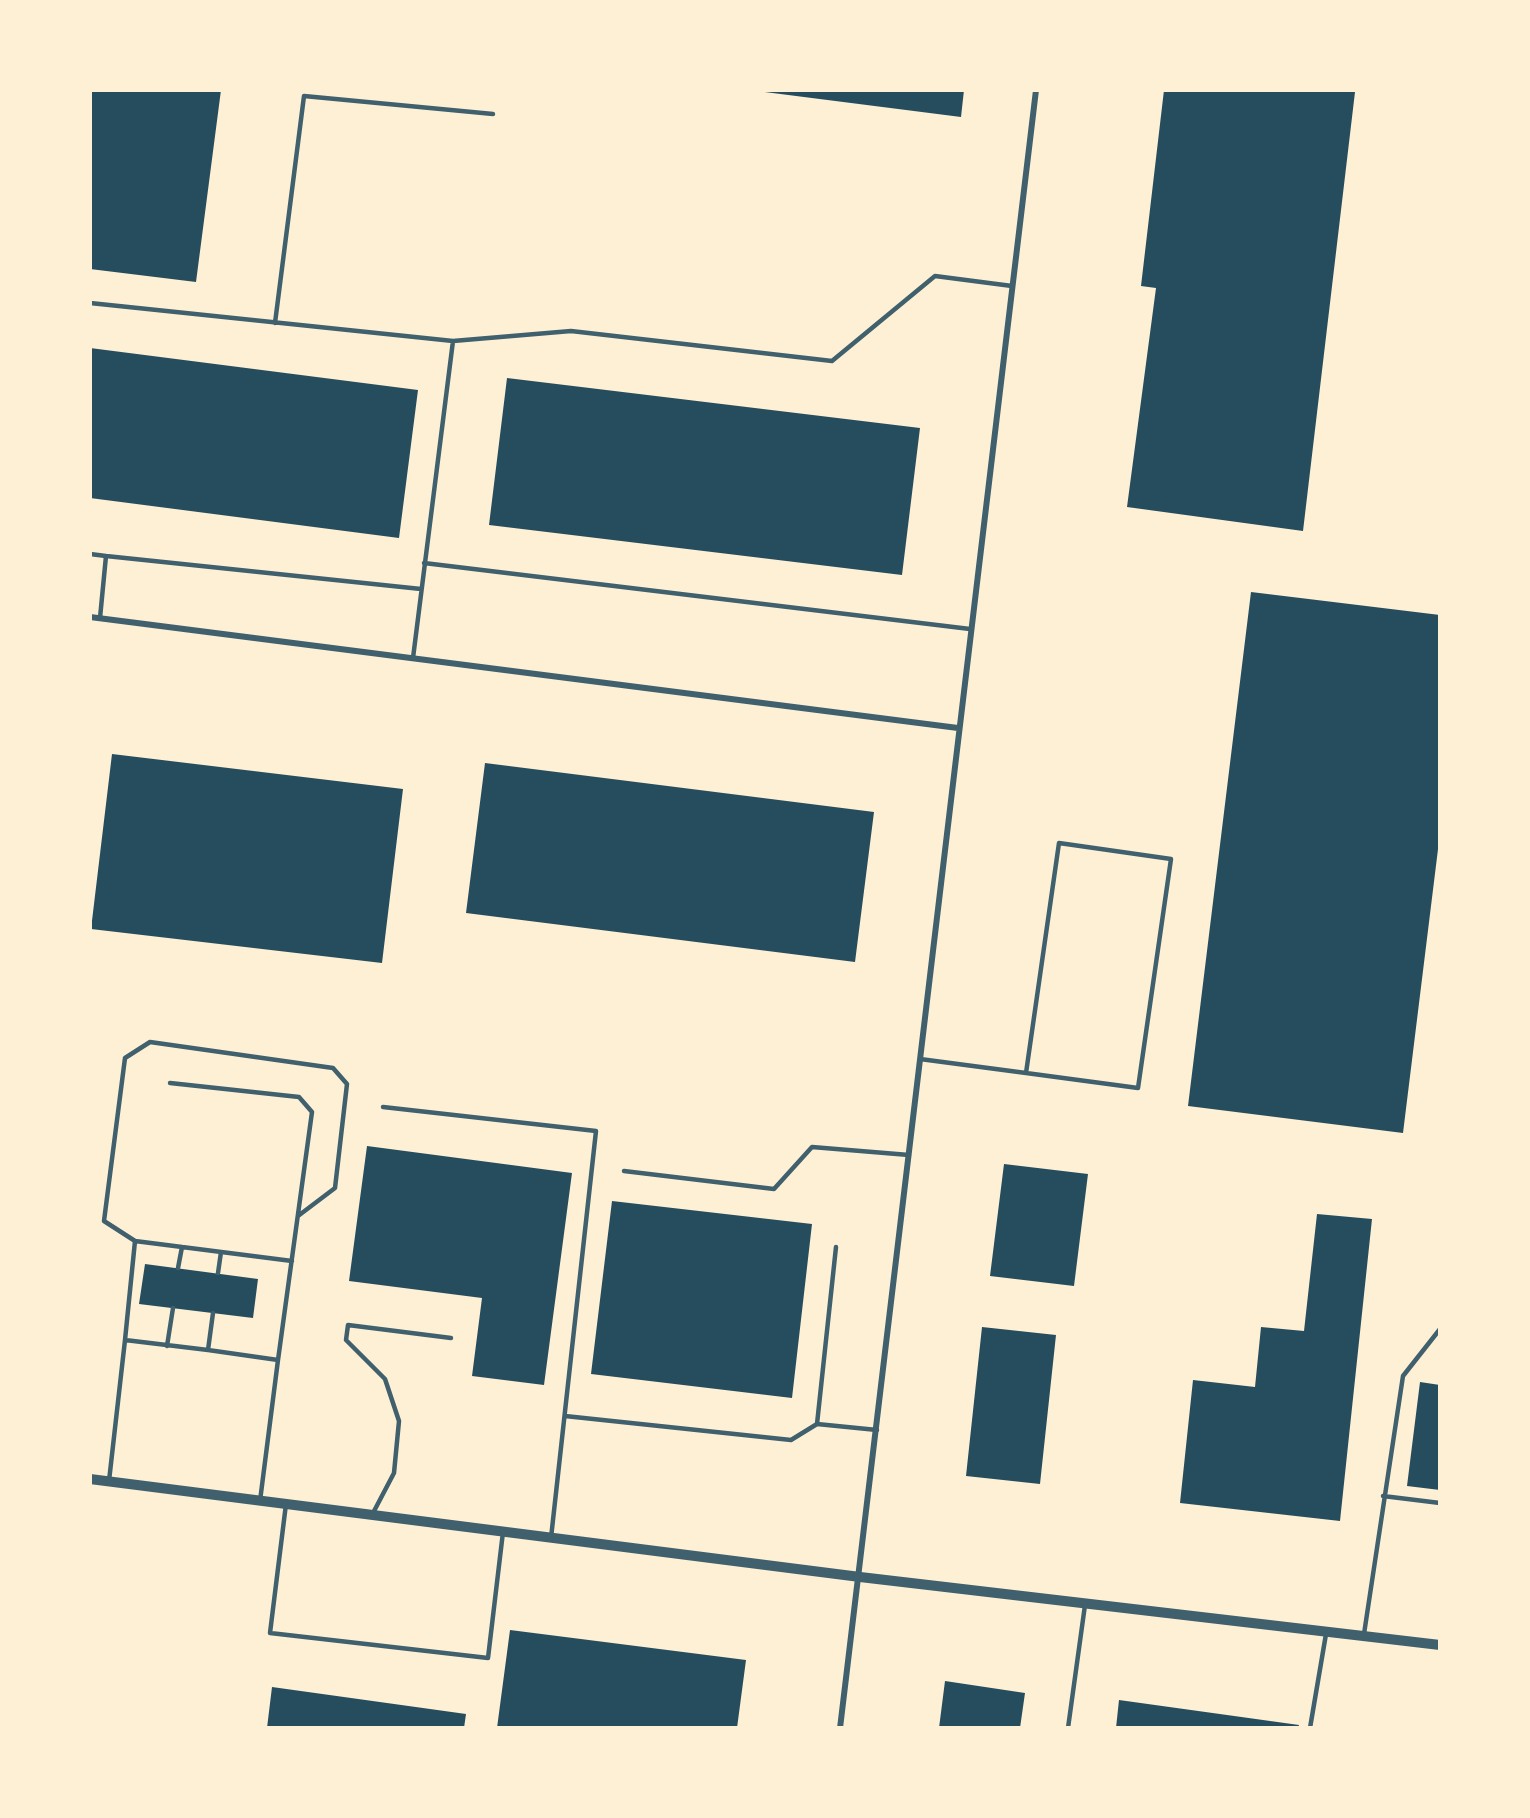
<!DOCTYPE html>
<style>
body{margin:0}
#map{position:relative;width:1530px;height:1818px;overflow:hidden;background:#fdf0d5;font-family:"Noto Sans",sans-serif}
canvas{display:block}
.frame{position:absolute;inset:0;border:92px solid #fdf0d5;pointer-events:none}
</style>
<div id="map">
<canvas width="1530" height="1818"></canvas>
<div class="frame"></div>
</div>
<script>
const c = document.querySelector('canvas').getContext('2d');
c.lineJoin = 'round';
function paint(path, color) { c.fillStyle = color; c.fill(path, 'evenodd'); }
const toPath = rows => new Path2D(rows.map(r => 'M' + r).join(''));
function strokePath(path, color, width, dash) { c.strokeStyle = color; c.lineWidth = width; c.lineCap = dash ? 'butt' : 'round'; c.setLineDash(dash || []); c.stroke(path); }
paint(toPath([
 [90,90,221,90,196,282,90,269],
 [749,90,964,90,961,117],
 [1164,90,1355,92,1303,531,1127,507,1156,288,1141,286],
 [90,348,418,390,399,538,90,498],
 [507,378,920,428,902,575,489,525],
 [1251,592,1440,615,1440,833,1403,1133,1188,1106],
 [112,754,403,789,382,963,91,929],
 [485,763,874,812,855,962,466,913],
 [367,1146,572,1173,544,1385,472,1376,482,1298,349,1281],
 [1004,1164,1088,1174,1074,1286,990,1276],
 [612,1201,812,1224,792,1398,591,1374],
 [1317,1214,1372,1219,1340,1521,1180,1503,1193,1380,1255,1387,1261,1327,1304,1331],
 [145,1264,258,1279,253,1318,139,1304],
 [982,1327,1056,1335,1040,1484,966,1476],
 [1420,1382,1440,1385,1440,1490,1407,1486],
 [510,1630,746,1660,737,1728,497,1728],
 [945,1681,1025,1693,1020,1728,939,1728],
 [272,1687,466,1714,464,1728,267,1728],
 [1119,1700,1299,1725,1298,1728,1116,1728]
]), '#264d5e');
strokePath(toPath([
 [90,303,453,341,413,658],
 [275,323,304,96,493,114],
 [453,341,571,331,832,361,935,276,1012,286],
 [90,554,106,556,100,618],
 [106,556,421,589],
 [424,563,970,629],
 [920,1059,1026,1073,1138,1088,1171,859,1059,843,1026,1073],
 [170,1083,299,1097,312,1112,278,1360],
 [383,1107,596,1131,551,1538],
 [624,1171,774,1189,812,1147,909,1155],
 [135,1241,104,1221,125,1058,150,1042,333,1068,347,1084,335,1188,298,1216],
 [178,1268,182,1247],
 [218,1273,221,1252],
 [125,1340,135,1241,292,1261],
 [167,1346,173,1308],
 [208,1350,213,1313],
 [565,1416,791,1440,817,1424,877,1430],
 [817,1424,836,1247],
 [109,1481,125,1340,208,1350,278,1360,260,1501],
 [1383,1496,1440,1503],
 [286,1504,270,1633,488,1658,503,1532],
 [373,1513,394,1473,399,1421,385,1379,346,1340,348,1325,451,1338],
 [1364,1634,1403,1376,1440,1329],
 [1068,1728,1085,1605],
 [1310,1728,1326,1634]
]), '#3f606c', 4.5);
strokePath(toPath([
 [90,617,958,728],
 [840,1728,1036,90]
]), '#3f606c', 6);
strokePath(toPath([
 [90,1479,860,1577,1440,1645]
]), '#3f606c', 10);
</script>
